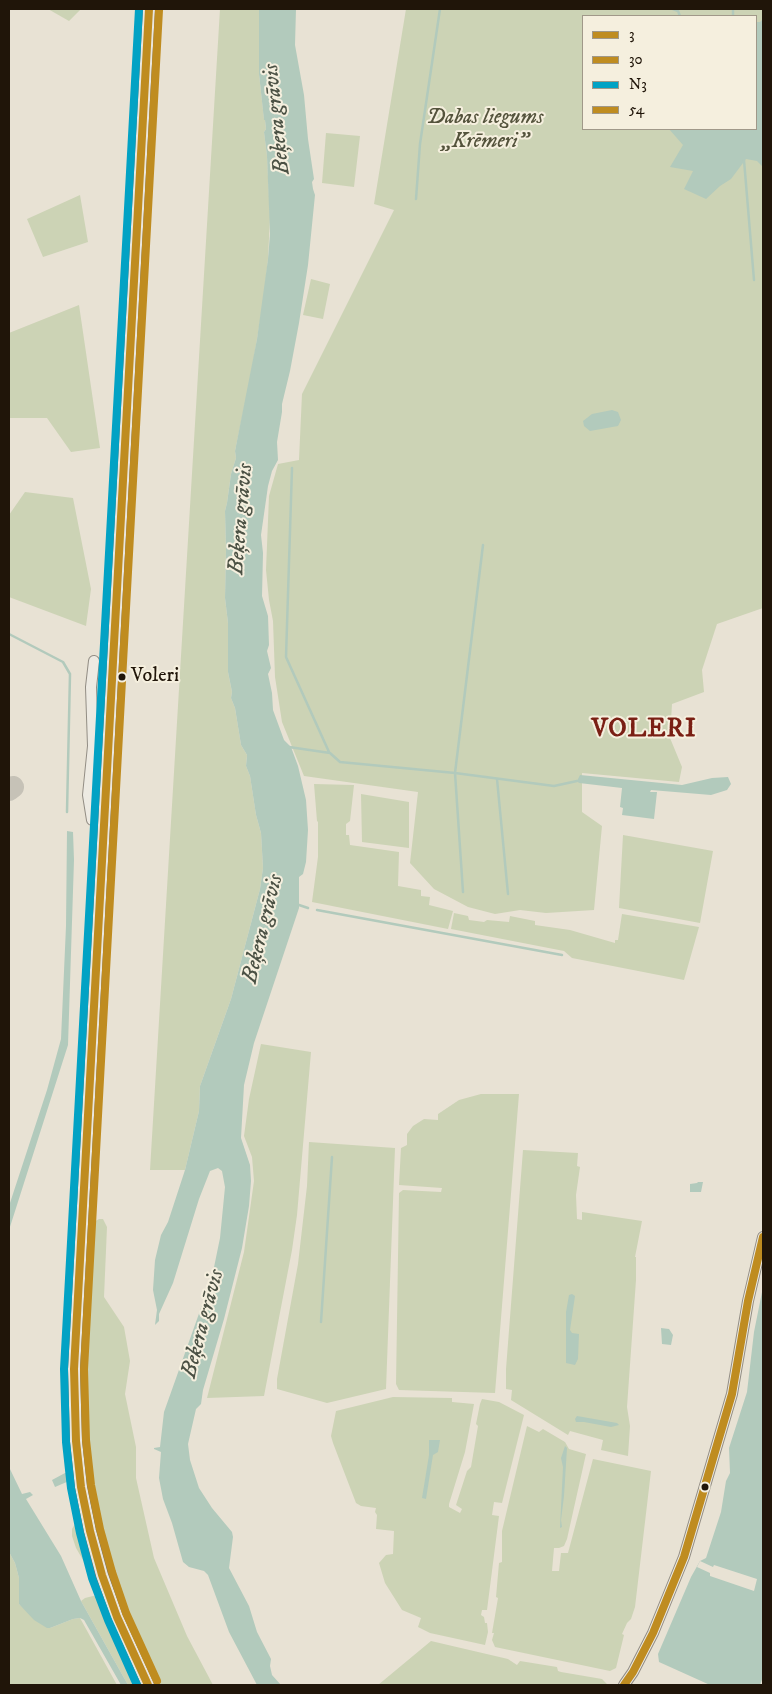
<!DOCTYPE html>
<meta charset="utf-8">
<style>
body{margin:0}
#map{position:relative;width:772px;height:1694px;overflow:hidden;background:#e8e2d4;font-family:"IM FELL DW Pica",serif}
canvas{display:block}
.frame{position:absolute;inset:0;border:10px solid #201509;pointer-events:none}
.legend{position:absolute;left:582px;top:15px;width:175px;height:115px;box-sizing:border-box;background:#f5efde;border:1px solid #a09889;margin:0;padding:6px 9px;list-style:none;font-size:15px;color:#201509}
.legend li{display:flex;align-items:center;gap:10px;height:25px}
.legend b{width:25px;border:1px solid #a09889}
</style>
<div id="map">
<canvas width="772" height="1694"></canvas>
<div class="frame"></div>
<ul class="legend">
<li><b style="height:6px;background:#bf8c20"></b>3</li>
<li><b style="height:6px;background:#bf8c20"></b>30</li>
<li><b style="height:6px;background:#02a2c4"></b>N3</li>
<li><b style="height:6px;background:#bf8c20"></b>54</li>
</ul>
</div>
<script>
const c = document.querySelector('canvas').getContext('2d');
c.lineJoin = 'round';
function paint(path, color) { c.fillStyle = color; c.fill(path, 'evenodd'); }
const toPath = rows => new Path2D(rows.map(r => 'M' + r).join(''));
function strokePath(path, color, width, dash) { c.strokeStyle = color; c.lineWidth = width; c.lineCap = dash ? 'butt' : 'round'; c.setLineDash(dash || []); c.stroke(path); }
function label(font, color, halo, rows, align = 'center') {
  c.font = font + ' "IM FELL DW Pica",serif'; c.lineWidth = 4; c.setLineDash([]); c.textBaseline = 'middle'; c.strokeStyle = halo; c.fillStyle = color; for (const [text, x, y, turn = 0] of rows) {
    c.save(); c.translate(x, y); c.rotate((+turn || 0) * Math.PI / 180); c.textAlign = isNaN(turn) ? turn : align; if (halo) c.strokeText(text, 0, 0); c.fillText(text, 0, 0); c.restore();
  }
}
paint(toPath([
 [48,9,81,9,69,21],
 [220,9,259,9,259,74,264,119,265,120,266,129,264,132,267,156,270,217,268,259,264,297,251,375,235,451,236,458,231,474,227,503,225,511,226,550,225,598,228,623,228,672,232,692,231,698,235,708,241,745,247,755,246,766,250,776,256,815,261,833,263,868,260,889,231,999,200,1086,199,1111,185,1170,150,1170],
 [406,9,763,9,763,608,717,624,702,670,704,692,672,704,670,738,682,767,679,782,582,773,582,812,602,826,594,910,546,913,520,910,495,914,468,907,434,889,410,863,418,792,304,776,282,722,275,677,273,621,269,600,266,570,269,496,278,464,299,460,302,394,394,210,374,204],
 [583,16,756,16,756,129,583,129],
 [326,133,360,136,354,187,322,183],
 [80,195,88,242,43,257,27,219],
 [311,279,330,284,323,319,303,315],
 [79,305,100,448,71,452,47,418,9,418,9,333],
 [25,492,73,498,91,589,86,626,9,597,9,515],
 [314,784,354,785,350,821,346,824,346,835,349,835,350,845,399,852,398,886,421,890,421,896,430,897,429,905,453,911,448,929,312,902,318,857,318,822,317,821],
 [361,794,409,802,409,848,362,842],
 [623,835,713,851,700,923,619,908],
 [454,913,468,916,469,920,484,922,487,920,509,922,510,916,535,921,535,925,570,930,615,943,615,940,618,940,622,914,699,927,684,980,572,958,564,951,451,929],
 [261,1044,311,1052,297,1215,292,1250,264,1396,207,1398,244,1252,254,1181,252,1157,244,1136,249,1099],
 [481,1094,519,1094,495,1393,399,1390,396,1384,399,1193,403,1190,441,1192,442,1188,399,1185,401,1148,407,1145,407,1134,413,1126,424,1119,438,1120,438,1114,459,1100],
 [309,1142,395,1148,386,1389,327,1403,277,1389,277,1379,298,1264,307,1186],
 [523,1150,578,1153,577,1166,580,1167,576,1195,577,1219,582,1220,582,1212,642,1221,635,1257,636,1257,636,1280,627,1407,630,1426,628,1456,601,1450,603,1440,570,1431,568,1435,511,1400,512,1390,506,1389,506,1369],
 [99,1219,103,1219,107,1227,104,1297,124,1327,130,1361,125,1394,136,1447,136,1478,154,1558,187,1636,213,1685,159,1685,125,1614,113,1583,104,1547,94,1502,88,1460,84,1395,84,1357,91,1228,94,1222],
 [393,1397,452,1398,452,1402,474,1404,465,1452,449,1504,449,1507,460,1513,462,1509,456,1505,467,1471,471,1467,478,1426,476,1424,480,1404,482,1399,499,1402,524,1415,502,1503,494,1502,492,1515,499,1516,487,1610,482,1610,481,1615,484,1617,485,1623,487,1623,488,1632,485,1645,430,1633,418,1627,421,1618,402,1610,385,1583,379,1563,386,1555,393,1554,394,1531,376,1529,377,1515,375,1512,376,1508,361,1506,356,1503,333,1443,331,1436,336,1411],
 [527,1426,539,1432,543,1429,565,1442,569,1449,586,1454,567,1539,564,1546,559,1548,554,1548,552,1571,559,1571,561,1553,568,1553,593,1459,651,1471,635,1607,631,1619,627,1623,622,1634,624,1635,616,1668,610,1671,495,1647,492,1640,494,1633,492,1633,498,1598,496,1597,499,1563,502,1562,502,1531],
 [79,1521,84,1522,100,1582,94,1578,90,1572,76,1548,72,1536,72,1529,75,1524],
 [9,1552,15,1563,19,1578,19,1604,50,1628,73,1619,80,1618,117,1685,9,1685],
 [93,1596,100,1597,104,1601,143,1685,128,1685,81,1601,85,1598],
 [431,1641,508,1659,517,1665,520,1661,557,1667,558,1671,561,1672,602,1679,608,1685,378,1685]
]), '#ccd3b5');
paint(toPath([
 [259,9,296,9,295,45,304,95,308,139,314,179,312,182,313,189,315,195,308,265,299,323,290,371,282,404,282,412,277,442,278,460,272,471,268,486,261,535,263,553,262,596,268,616,269,645,267,651,271,668,268,674,272,693,273,710,284,740,291,747,298,766,306,800,308,830,306,862,303,874,299,877,299,908,254,1043,244,1085,241,1138,250,1165,251,1181,249,1206,242,1248,224,1319,203,1390,201,1404,196,1409,188,1444,190,1460,199,1488,212,1508,232,1532,233,1537,229,1568,249,1606,257,1632,271,1659,270,1666,272,1675,281,1685,257,1685,229,1632,208,1575,204,1571,189,1567,183,1562,172,1523,163,1499,159,1478,161,1452,154,1449,154,1448,160,1447,164,1412,212,1277,220,1238,225,1187,222,1171,218,1168,210,1171,199,1199,173,1283,159,1314,159,1321,155,1325,157,1310,153,1290,155,1260,161,1235,168,1222,185,1170,199,1111,200,1086,231,999,260,889,263,868,261,833,256,815,250,776,246,766,247,755,241,745,235,708,231,698,232,692,228,672,228,623,225,598,226,550,225,511,227,503,231,474,236,458,235,451,257,339,268,259,270,234,267,156,264,132,266,129,265,120,264,120,259,74],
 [763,19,763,167,757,161,746,159,731,179,720,186,706,199,684,189,693,171,670,167,683,145,669,129,756,129,756,22,760,22],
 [612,410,618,412,621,420,618,426,590,431,584,426,583,421,592,414],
 [580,775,682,785,712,778,728,777,731,784,727,790,711,795,651,790,650,792,657,792,654,819,622,815,623,808,620,807,622,788,579,783,577,781],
 [67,831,73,832,74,860,68,1045,9,1230,9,1206,47,1090,61,1039,66,926],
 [698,1182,703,1182,701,1192,690,1192,690,1184,697,1183],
 [763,1287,763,1677,760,1685,710,1685,659,1662,658,1654,691,1577,700,1561,706,1558,721,1512,726,1481,730,1473,729,1448,747,1392,754,1332],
 [572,1294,575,1296,570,1330,572,1333,579,1334,578,1359,575,1365,566,1363,566,1312,569,1295],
 [661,1328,669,1329,673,1335,671,1345,662,1344],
 [577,1416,617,1423,619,1425,611,1427,584,1422,576,1422,575,1419],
 [429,1440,440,1440,438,1452,433,1455,426,1499,422,1498,429,1455],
 [565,1446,567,1448,564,1496,561,1520,562,1527,560,1528,563,1467,561,1458],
 [9,1467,22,1494,30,1492,33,1495,26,1499,61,1556,81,1601,128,1685,121,1685,84,1620,80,1618,73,1619,50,1628,47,1628,34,1620,19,1604,19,1578,15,1563,9,1552],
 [65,1473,66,1473,69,1481,55,1487,52,1480]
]), '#b2cabc');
paint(toPath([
 [700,1561,713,1567,714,1565,757,1579,754,1591,710,1576,710,1573,697,1567]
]), '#e8e2d4');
strokePath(toPath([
 [673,9,678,11,680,16],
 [733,9,733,16],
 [744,160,754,280],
 [416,199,420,144,440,9],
 [292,468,286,657,329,752],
 [9,634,63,662,70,674,67,812],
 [289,747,330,753,340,762,455,773,554,786,577,781],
 [497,779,508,894],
 [463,892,455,773,483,545],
 [299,905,308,908],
 [317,910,562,955],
 [321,1322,332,1157]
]), '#b2cabc', 2.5);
strokePath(toPath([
 [9,790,13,787]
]), '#c6c2b7', 22);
const minor = toPath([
 [92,820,88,795,93,746,91,687,94,661],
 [624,1685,633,1672,653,1633,684,1557,732,1394,748,1301,763,1237]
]);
const major = toPath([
 [148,1685,117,1617,102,1575,90,1531,81,1487,76,1441,74,1369,149,9]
]);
strokePath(minor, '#928d84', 12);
strokePath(major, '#767168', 15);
strokePath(minor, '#edeae2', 10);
strokePath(major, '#eae6de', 12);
strokePath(toPath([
 [148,1685,117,1617,102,1575,90,1531,81,1487,76,1441,74,1369,149,9]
]), '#bf8c20', 8);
strokePath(toPath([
 [157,1681,126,1613,112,1572,100,1529,91,1485,86,1440,84,1369,159,10]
]), '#bf8c20', 8);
strokePath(toPath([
 [137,1685,108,1620,92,1578,80,1533,71,1488,66,1442,64,1369,139,9]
]), '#02a2c4', 8);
strokePath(toPath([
 [624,1685,633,1672,653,1633,684,1557,732,1394,748,1301,763,1237]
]), '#bf8c20', 8);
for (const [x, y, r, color] of [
 [122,677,4.5,"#201509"],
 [705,1487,4.5,"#201509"]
]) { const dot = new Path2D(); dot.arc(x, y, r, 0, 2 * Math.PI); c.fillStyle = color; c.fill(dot); strokePath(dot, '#f5efde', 2); }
label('20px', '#201509', '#f5efde', [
 ["Voleri",131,677]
], 'left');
label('italic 21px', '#54533c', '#f5efde', [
 ["Dabas liegums",485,119],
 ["„Krēmeri”",485,143]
]);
label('italic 22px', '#4b5144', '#f5efde', [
 ["Beķera grāvis",278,119,-96],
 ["Beķera grāvis",242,519,-85],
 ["Beķera grāvis",264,929,-76],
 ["Beķera grāvis",204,1324,-75]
]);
c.letterSpacing = '1px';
label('bold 26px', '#7a1f14', '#f5efde', [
 ["VOLERI",644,731]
]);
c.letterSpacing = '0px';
</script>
